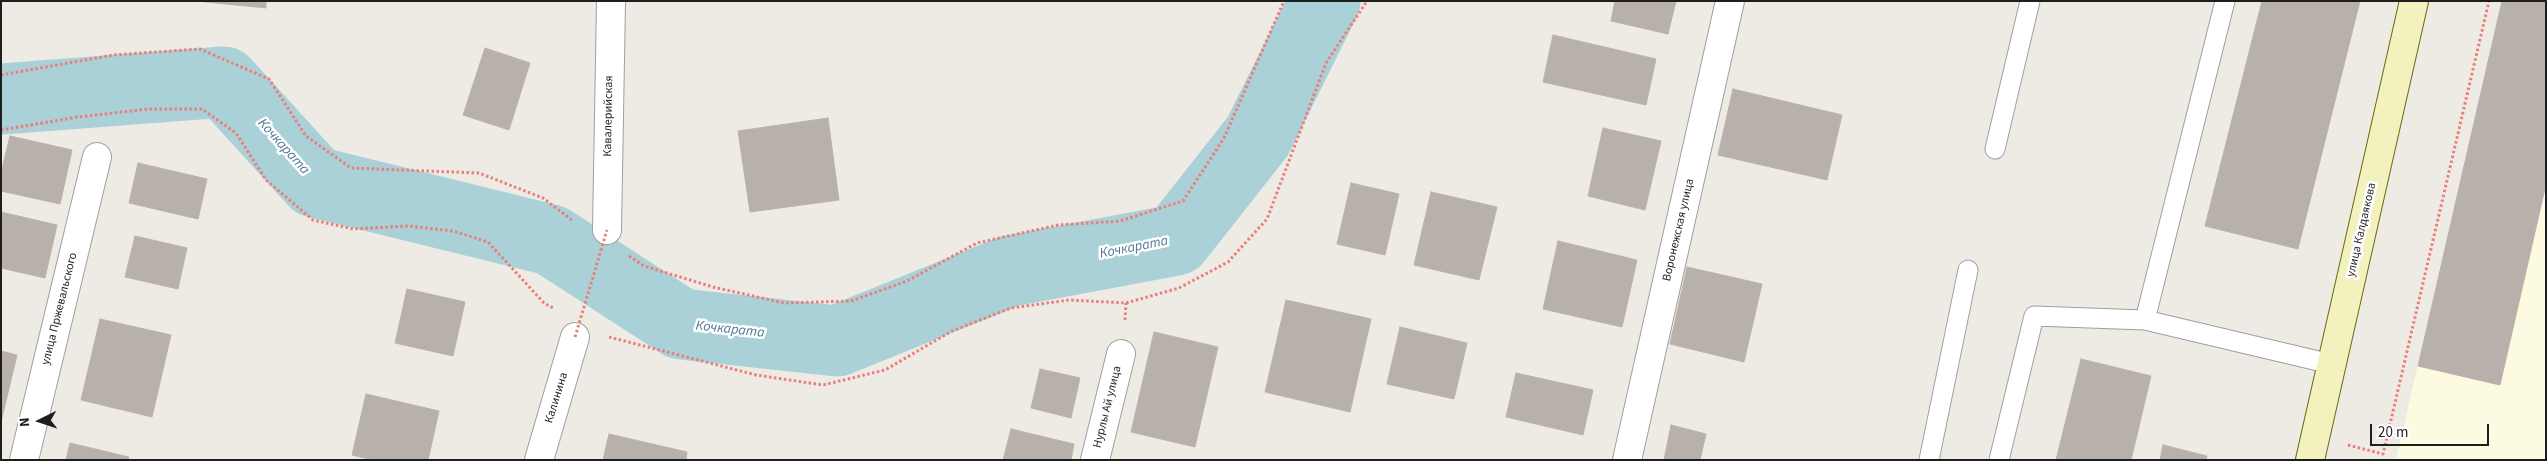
<!DOCTYPE html>
<meta charset="utf-8">
<style>
body{margin:0}
#map{position:relative;width:2547px;height:461px;overflow:hidden;background:#eeebe5;font-family:"Source Sans 3",sans-serif}
canvas{display:block}
.frame{position:absolute;inset:0;border:2px solid #1e1e1e;pointer-events:none}
.north{position:absolute;left:15px;top:396px;width:50px;height:50px;-webkit-text-stroke:4px #fff;paint-order:stroke;rotate:266deg;font-size:14px;font-weight:700;line-height:20px;text-align:center;color:#1e1e1e}
.north::after{content:'';display:block;margin:auto;width:18px;height:22px;background:#1e1e1e;clip-path:polygon(50% 0,100% 100%,50% 72%,0 100%)}
.scale{position:absolute;left:2370px;top:424px;width:119px;height:22px;box-sizing:border-box;border:2px solid #1e1e1e;border-top:0;padding-left:6px;font-size:15px;line-height:18px;white-space:nowrap;color:#1e1e1e;-webkit-text-stroke:4px #fff;paint-order:stroke}
</style>
<div id="map">
<canvas width="2547" height="461"></canvas>
<div class="frame"></div>
<div class="north">N</div>
<div class="scale">20 m</div>
</div>
<script>
const c = document.querySelector('canvas').getContext('2d');
c.lineJoin = 'round';
function paint(path, color) { c.fillStyle = color; c.fill(path, 'evenodd'); }
const toPath = rows => new Path2D(rows.map(r => 'M' + r).join(''));
function strokePath(path, color, width, dash) { c.strokeStyle = color; c.lineWidth = width; c.lineCap = dash ? 'butt' : 'round'; c.setLineDash(dash || []); c.stroke(path); }
function label(font, color, halo, rows, align = 'center') {
  c.font = font + ' "Source Sans 3",sans-serif'; c.lineWidth = 5; c.setLineDash([]); c.textBaseline = 'middle'; c.strokeStyle = halo; c.fillStyle = color; for (const [text, x, y, turn = 0] of rows) {
    c.save(); c.translate(x, y); c.rotate((+turn || 0) * Math.PI / 180); c.textAlign = isNaN(turn) ? turn : align; if (halo) c.strokeText(text, 0, 0); c.fillText(text, 0, 0); c.restore();
  }
}
paint(toPath([
 [2502,1,2546,1,2546,460,2396,460]
]), '#fcfae1');
strokePath(toPath([
 [1,99,224,82,315,182,551,240,681,324,837,341,1010,271,1176,240,1258,136,1325,1]
]), '#aad0d8', 71);
const building = toPath([
 [196,1,266,1,266,8,196,1],
 [1615,1,1676,1,1668,34,1611,21,1615,1],
 [2262,1,2360,1,2298,249,2205,226,2262,1],
 [2502,1,2546,1,2546,184,2500,385,2418,366,2502,1],
 [1553,35,1656,59,1646,105,1543,82,1553,35],
 [485,48,530,63,509,130,463,115,485,48],
 [1733,89,1842,115,1827,180,1718,155,1733,89],
 [828,118,839,200,750,212,738,131,828,118],
 [1603,128,1661,141,1645,210,1588,196,1603,128],
 [10,136,72,150,60,204,1,191,1,173,10,136],
 [138,163,207,179,198,219,129,203,138,163],
 [1351,183,1399,194,1385,255,1337,244,1351,183],
 [1431,192,1497,207,1479,280,1414,265,1431,192],
 [1,212,57,225,45,278,1,268,1,212],
 [135,236,187,248,178,289,125,277,135,236],
 [1558,241,1637,260,1622,327,1543,309,1558,241],
 [1687,267,1762,284,1744,362,1670,344,1687,267],
 [407,289,465,302,453,356,395,343,407,289],
 [1286,300,1371,319,1350,412,1265,392,1286,300],
 [100,319,171,335,152,417,81,400,100,319],
 [1400,327,1467,343,1454,399,1387,384,1400,327],
 [1154,332,1218,347,1195,447,1131,432,1154,332],
 [1,351,17,355,1,422,1,351],
 [2081,359,2151,376,2131,460,2056,460,2081,359],
 [1040,369,1080,378,1071,418,1031,408,1040,369],
 [1516,373,1593,390,1583,435,1506,417,1516,373],
 [366,394,439,411,428,460,373,460,352,455,366,394],
 [1671,425,1706,434,1700,460,1664,460,1671,425],
 [1011,429,1074,444,1071,460,1003,460,1011,429],
 [609,434,687,452,686,460,603,460,609,434],
 [70,443,129,457,128,460,66,460,70,443],
 [2163,445,2207,456,2206,460,2160,460,2163,445]
]);
paint(building, '#b7b0ab');
strokePath(building, '#beb1a9', 1);
const lane = toPath([
 [1995,149,2030,1],
 [2145,320,2331,364],
 [1929,460,1968,270],
 [1999,460,2034,316,2145,320,2225,1]
]);
const street = toPath([
 [607,230,611,1],
 [24,460,97,157],
 [539,460,575,337],
 [1095,460,1121,354],
 [1627,460,1730,1]
]);
const secondary = toPath([
 [2310,460,2414,1]
]);
strokePath(lane, '#9f9f9f', 21);
strokePath(street, '#9f9f9f', 30);
strokePath(secondary, '#676b10', 30);
strokePath(toPath([
 [1,75,113,55,200,49,269,79,306,136,351,168,479,173,543,198,573,221],
 [1,130,78,117,149,109,202,109,236,133,266,180,313,220,353,229,409,226,453,231,488,242,544,303,555,309],
 [629,256,644,266,713,287,784,303,851,301,907,281,977,243,1058,225,1120,221,1183,201,1224,138,1284,1],
 [1125,320,1126,303],
 [609,337,756,375,823,385,885,370,952,331,1011,308,1069,300,1126,303,1179,288,1228,262,1267,219,1326,63,1367,1],
 [2348,445,2383,454,2489,1]
]), '#ec7d79', 3, [2.5, 2.5]);
strokePath(lane, '#fff', 19);
strokePath(street, '#fff', 28);
strokePath(secondary, '#f3f2be', 28);
strokePath(toPath([
 [575,337,607,230]
]), '#ec7d79', 3, [2.5, 2.5]);
label('12px', '#1e1e1e', '#fff', [
 ["Кавалерийская",609,116,-89],
 ["Воронежская улица",1679,230,-77],
 ["улица Калдаякова",2362,230,-77],
 ["улица Пржевальского",60,309,-76],
 ["Калинина",557,398,-73],
 ["Нурлы Ай улица",1108,407,-76]
]);
label('italic 14px', '#4d7796', '#fff', [
 ["Кочкарата",283,147,48],
 ["Кочкарата",1134,248,-11],
 ["Кочкарата",730,330,6]
]);
</script>
